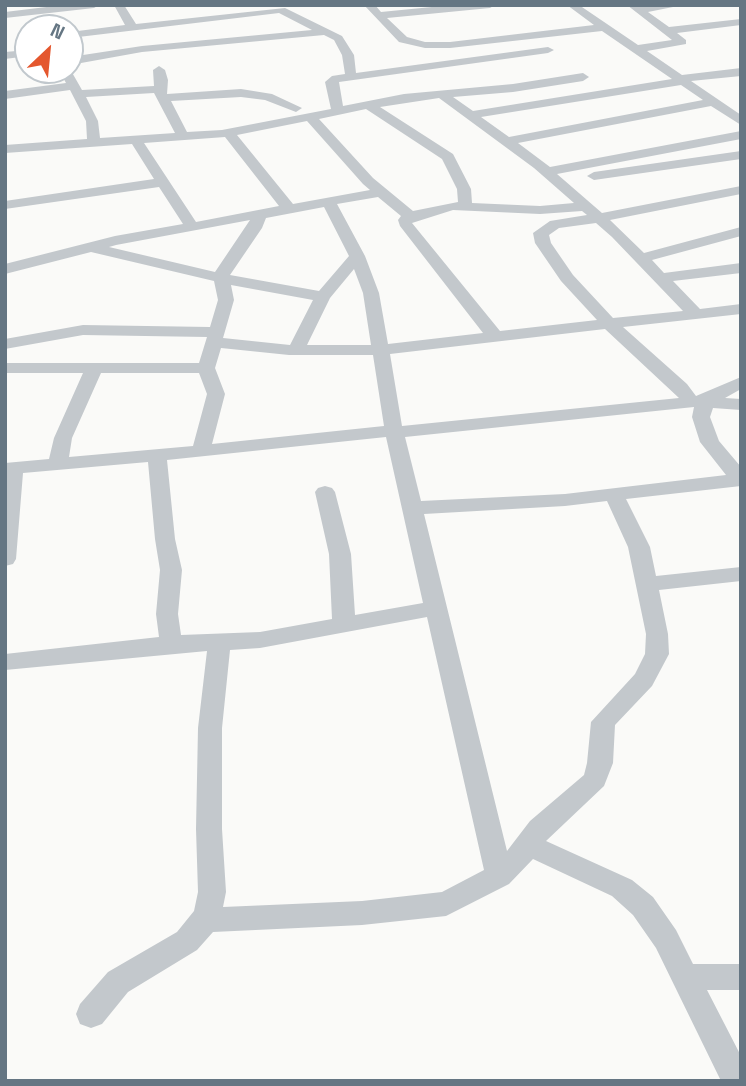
<!DOCTYPE html>
<style>
body{margin:0}
#map{position:relative;width:746px;height:1086px;overflow:hidden;background:#fafaf8;font-family:"Space Grotesk",sans-serif}
canvas{display:block}
.frame{position:absolute;inset:0;border:7px solid #657683;pointer-events:none}
.north{position:absolute;left:14px;top:14px;width:70px;height:70px;box-sizing:border-box;background:#fff;border:2px solid #c1c8cd;border-radius:50%;rotate:26deg;font-size:19px;font-weight:700;line-height:28px;text-align:center;color:#657683}
.north::after{content:'';display:block;margin:auto;width:24px;height:32px;background:#e4572e;clip-path:polygon(50% 0,100% 100%,50% 72%,0 100%)}
</style>
<div id="map">
<canvas width="746" height="1086"></canvas>
<div class="frame"></div>
<div class="north">N</div>
</div>
<script>
const c = document.querySelector('canvas').getContext('2d');
c.lineJoin = 'round';
const toPath = rows => new Path2D(rows.map(r => 'M' + r).join(''));
function paint(path, color) { c.fillStyle = color; c.fill(path, 'evenodd'); }
paint(toPath([
 [63,5,99,5,94,8,5,18,5,12,63,5],
 [114,5,124,5,136,24,285,8,342,36,354,55,356,73,548,47,554,50,548,53,339,82,343,106,404,94,513,84,583,73,589,77,583,81,513,92,453,97,473,111,672,79,602,31,450,48,425,48,399,42,364,5,375,5,381,12,452,5,495,5,490,8,387,18,407,37,425,42,450,42,594,25,567,5,579,5,638,45,672,40,627,5,683,5,648,12,669,27,741,19,741,25,677,33,686,40,686,44,647,51,682,75,741,68,741,76,691,81,741,115,741,125,711,106,518,143,550,167,741,131,741,139,557,174,602,213,741,186,741,194,610,220,644,253,741,227,741,236,652,260,664,273,741,263,741,273,673,281,700,309,741,304,741,314,623,327,687,384,696,396,741,377,741,389,725,398,741,399,741,410,713,408,710,417,719,441,741,467,741,486,626,499,650,547,656,576,741,567,741,581,659,590,668,634,669,654,652,686,615,725,613,763,604,786,546,841,632,880,653,897,676,930,693,964,741,964,741,990,707,990,741,1056,741,1081,721,1081,656,948,633,915,612,896,533,859,509,884,446,916,362,925,213,932,197,950,128,992,102,1024,91,1028,80,1024,76,1014,80,1004,108,972,177,932,194,911,198,892,196,829,198,728,207,651,5,670,5,654,159,637,156,614,160,570,155,539,148,462,23,473,16,559,13,564,5,566,5,463,49,459,54,438,83,373,5,373,5,363,199,363,207,337,83,335,5,349,5,339,83,325,210,327,218,300,214,281,91,252,5,274,5,264,115,236,183,224,159,187,5,209,5,201,154,179,132,144,5,153,5,145,87,139,86,121,70,90,5,99,5,91,66,83,59,70,70,69,82,90,154,86,153,70,159,66,165,70,168,80,167,94,241,89,272,94,302,108,296,112,265,100,241,97,171,101,187,132,222,130,331,109,325,82,332,76,345,74,342,55,334,40,324,35,142,52,70,65,70,57,142,46,312,30,279,13,70,38,70,32,125,25,114,5],
 [681,85,703,100,509,137,481,117,681,85],
 [154,93,175,133,100,138,98,121,86,97,154,93],
 [439,98,534,168,574,203,540,206,472,203,471,189,453,154,380,107,439,98],
 [366,109,442,159,457,189,458,202,413,211,373,178,319,119,366,109],
 [307,121,363,184,370,190,293,204,237,135,307,121],
 [225,137,279,206,196,222,144,143,225,137],
 [378,197,401,216,398,220,400,226,483,333,388,344,379,293,365,256,337,204,378,197],
 [324,207,349,256,319,291,230,275,262,228,266,218,324,207],
 [453,210,540,214,582,211,587,215,550,221,533,233,535,243,561,281,597,320,500,331,412,223,453,210],
 [250,220,215,272,109,247,116,245,250,220],
 [596,223,612,237,683,311,613,318,573,275,551,243,549,235,559,228,596,223],
 [354,269,363,293,371,345,307,345,330,298,354,269],
 [231,285,313,300,290,345,223,338,234,300,231,285],
 [605,329,679,398,402,426,390,354,605,329],
 [221,348,289,355,373,355,384,426,212,444,225,394,215,368,221,348],
 [101,373,199,373,207,394,193,446,69,457,72,438,101,373],
 [694,407,692,417,700,442,726,475,565,494,421,501,405,437,694,407],
 [386,437,423,603,355,615,351,554,335,492,332,488,325,486,318,488,315,492,329,554,332,619,260,632,181,635,178,614,182,570,175,539,167,460,386,437],
 [607,501,628,547,646,634,645,654,635,674,591,722,587,763,584,775,530,821,507,851,424,514,565,506,607,501],
 [427,617,484,870,442,892,362,901,223,907,226,892,222,829,222,728,230,650,260,648,427,617],
 [28,50,28,56,5,59,5,52,28,50],
 [741,151,741,159,594,180,587,176,594,172,741,151]
]), '#c3c8cc');
</script>
